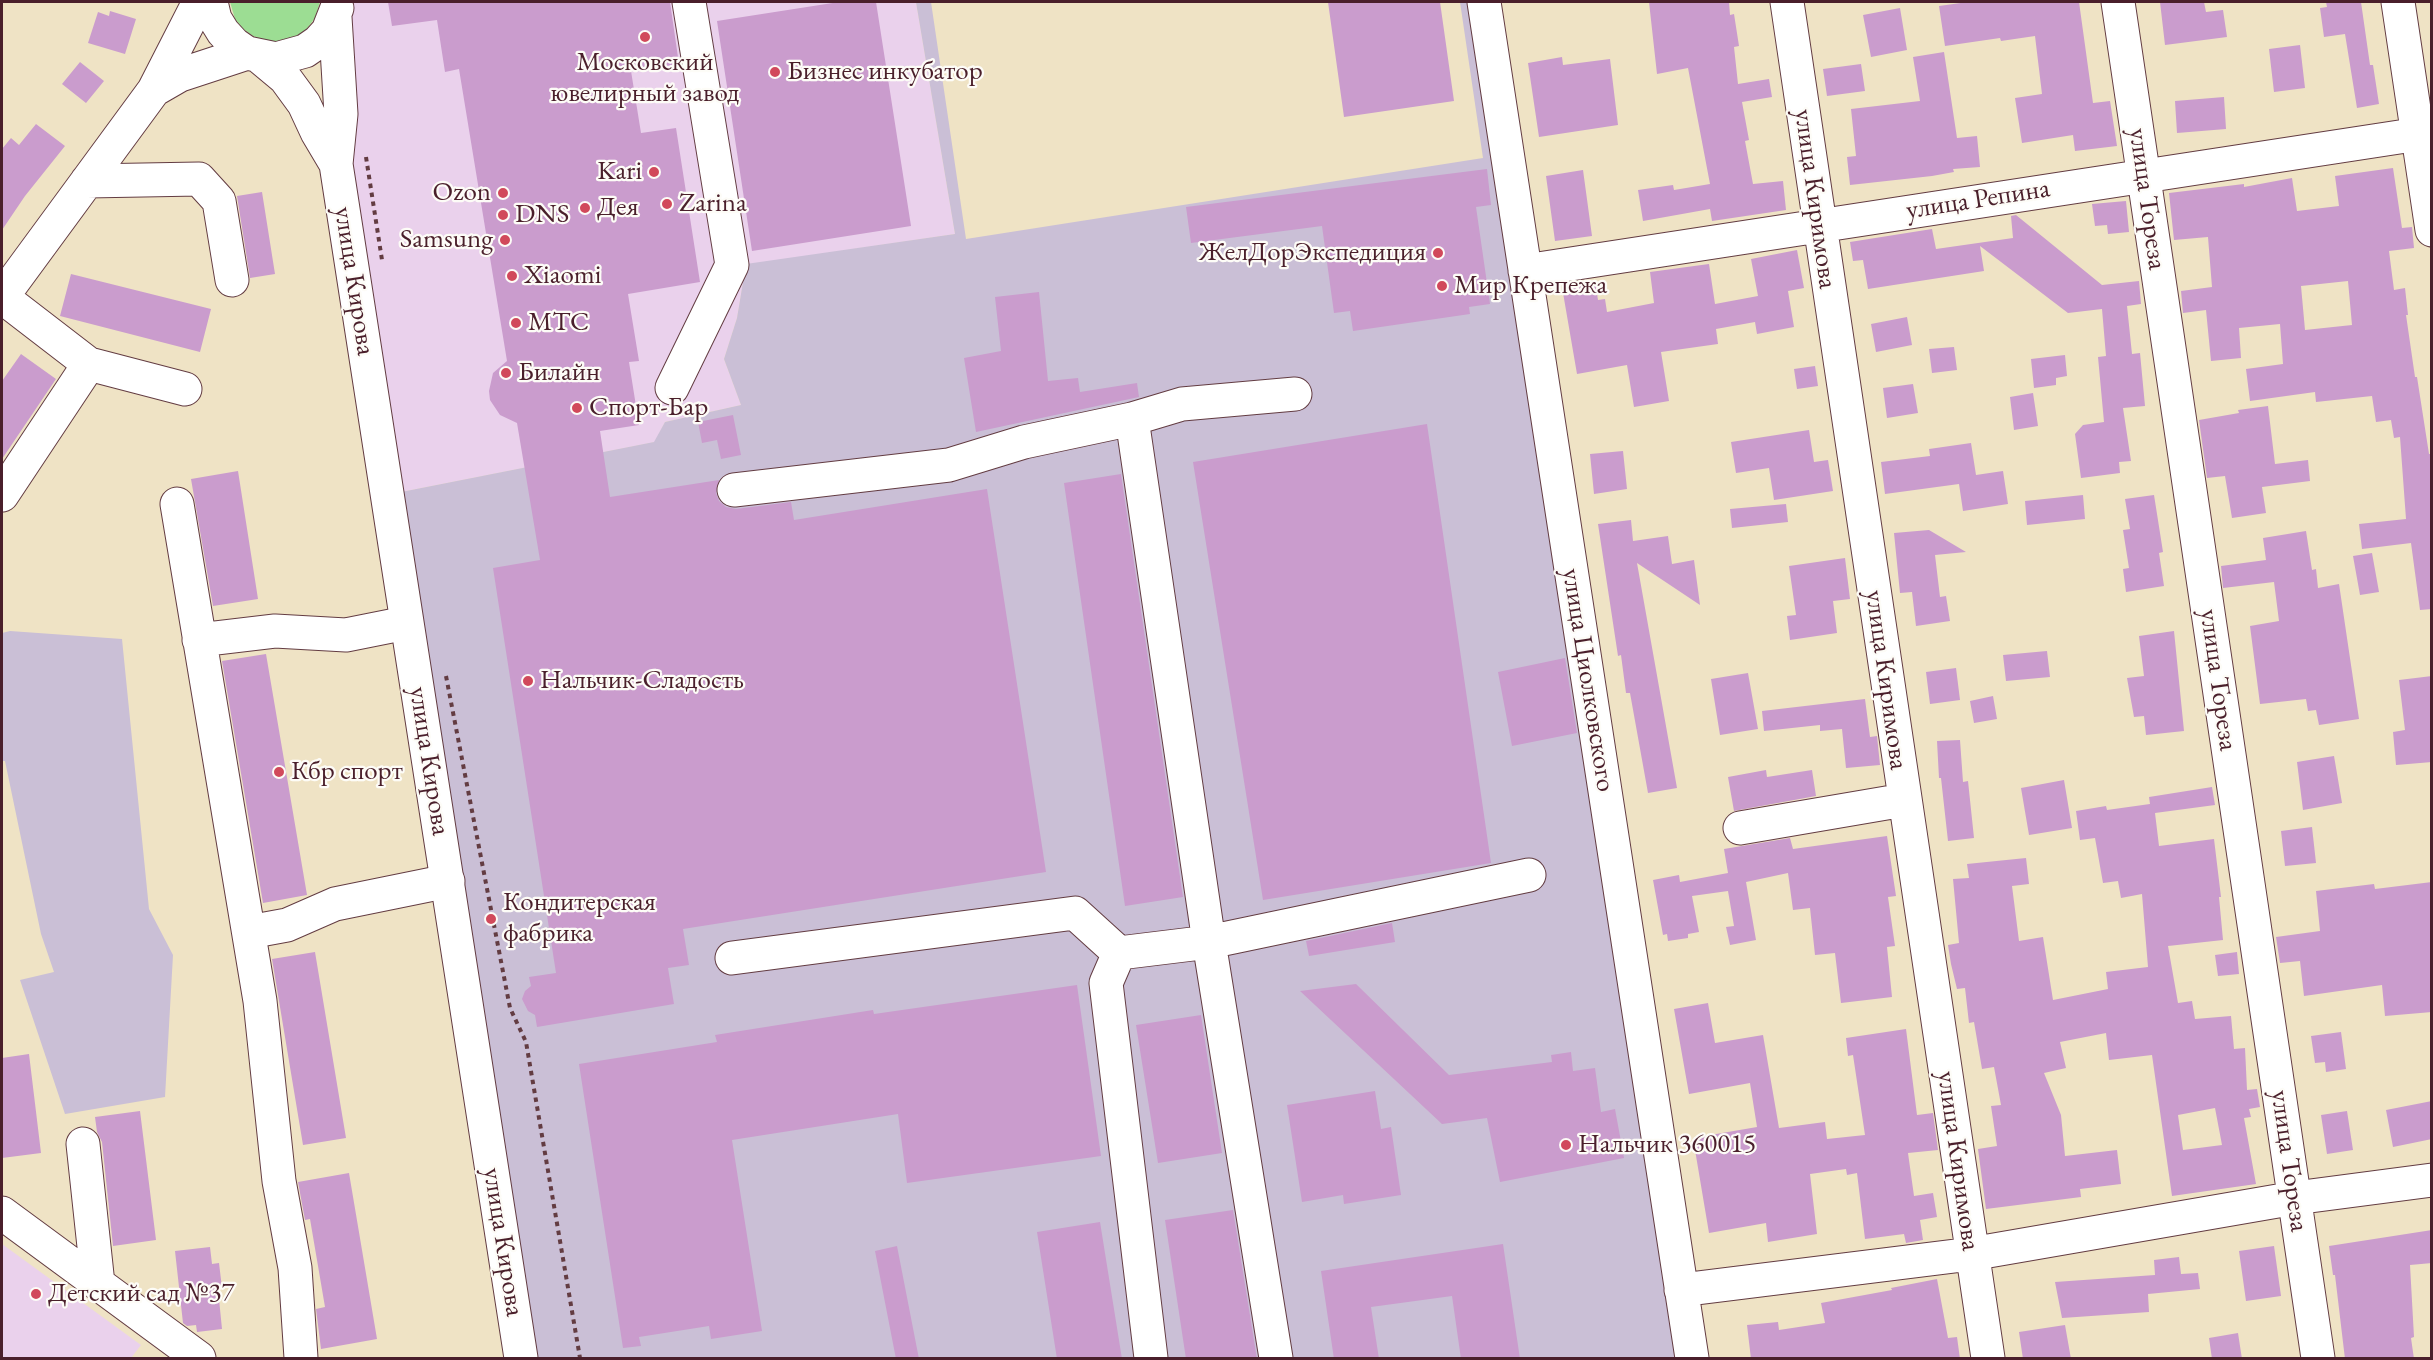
<!DOCTYPE html>
<meta charset="utf-8">
<style>
body{margin:0}
#map{position:relative;width:2433px;height:1360px;overflow:hidden;background:#efe3c5;font-family:"EB Garamond",serif}
canvas{display:block}
.frame{position:absolute;inset:0;border:3px solid #4a1f2b;pointer-events:none}
</style>
<div id="map">
<canvas width="2433" height="1360"></canvas>
<div class="frame"></div>
</div>
<script>
const c = document.querySelector('canvas').getContext('2d');
c.lineJoin = 'round';
function paint(path, color) { c.fillStyle = color; c.fill(path, 'evenodd'); }
const toPath = rows => new Path2D(rows.map(r => 'M' + r).join(''));
function strokePath(path, color, width, dash) { c.strokeStyle = color; c.lineWidth = width; c.lineCap = dash ? 'butt' : 'round'; c.setLineDash(dash || []); c.stroke(path); }
function label(font, color, halo, rows, align = 'center') {
  c.font = font + ' "EB Garamond",serif'; c.lineWidth = 4.5; c.setLineDash([]); c.textBaseline = 'middle'; c.strokeStyle = halo; c.fillStyle = color; for (const [text, x, y, turn = 0] of rows) {
    c.save(); c.translate(x, y); c.rotate((+turn || 0) * Math.PI / 180); c.textAlign = isNaN(turn) ? turn : align; if (halo) c.strokeText(text, 0, 0); c.fillText(text, 0, 0); c.restore();
  }
}
paint(toPath([
 [338,2,916,2,955,234,746,265,737,318,724,359,741,405,665,422,655,442,386,495,336,164],
 [2,1244,141,1345,131,1358,2,1358]
]), '#ead1ec');
paint(toPath([
 [916,2,931,2,966,239,1483,158,1460,2,1484,2,1692,1358,521,1358,386,495,654,442,665,422,741,405,724,359,737,318,746,264,955,234],
 [10,631,122,639,149,909,173,955,165,1097,65,1114,20,980,54,972,41,934,5,761,2,761,2,633]
]), '#cabfd6');
paint(toPath([
 [230,2,320,2,315,18,306,30,294,38,280,42,266,41,253,36,243,29,235,19]
]), '#9cdd93');
paint(toPath([
 [388,2,670,2,679,64,631,71,641,133,676,128,700,282,628,294,639,361,629,362,639,425,600,431,610,497,719,480,716,493,719,501,726,507,736,509,791,502,794,520,987,489,1046,872,683,929,689,965,668,968,674,1004,537,1027,535,1015,528,1011,522,999,525,991,531,986,529,977,556,973,493,568,540,560,517,423,500,415,490,400,489,391,493,373,507,361,459,69,445,72,437,20,392,26],
 [839,2,876,2,911,226,752,251,717,21],
 [1328,2,1440,2,1454,101,1344,117],
 [1649,2,1729,2,1730,15,1734,14,1739,46,1734,47,1738,84,1769,79,1772,97,1742,102,1749,140,1745,141,1753,184,1783,181,1786,210,1712,221,1710,209,1643,221,1638,190,1673,185,1674,190,1710,184,1688,68,1657,74],
 [1968,2,2079,2,2093,103,2110,101,2117,146,2075,151,2073,135,2022,143,2015,98,2042,94,2035,36,2001,41,2000,38,1945,46,1939,6],
 [2160,2,2204,2,2206,12,2223,10,2227,37,2165,45],
 [2326,2,2361,2,2370,65,2373,65,2379,104,2357,108,2345,34,2324,37,2320,8,2327,7],
 [1900,8,1907,50,1871,57,1863,15],
 [110,11,136,19,125,54,88,43,98,12,109,16],
 [2300,45,2305,88,2274,92,2269,49],
 [1944,52,1957,138,1977,136,1980,167,1953,169,1954,172,1932,176,1850,185,1847,157,1856,156,1851,109,1920,101,1913,57],
 [1562,57,1563,65,1610,59,1618,125,1539,137,1528,63],
 [80,62,104,81,86,103,62,84],
 [1861,64,1865,91,1827,96,1823,69],
 [2224,97,2226,129,2177,133,2175,101],
 [36,124,65,146,25,196,2,230,2,149,11,138,19,145],
 [2393,168,2402,228,2412,227,2414,248,2389,251,2394,290,2405,288,2408,315,2406,315,2415,377,2417,377,2429,454,2432,454,2432,609,2420,610,2411,543,2362,549,2359,524,2406,519,2400,437,2394,438,2391,420,2376,422,2372,396,2316,402,2315,392,2250,401,2246,369,2283,364,2280,324,2239,328,2241,358,2211,361,2206,310,2183,313,2181,291,2212,287,2208,237,2174,240,2169,193,2244,184,2244,187,2292,178,2297,211,2339,206,2335,176],
 [2348,281,2352,325,2305,330,2301,286],
 [1487,169,1491,205,1476,207,1490,304,1469,307,1470,314,1353,331,1350,311,1334,313,1322,226,1191,243,1186,207],
 [1583,170,1592,236,1555,241,1546,176],
 [262,192,275,274,250,278,237,196],
 [2126,201,2129,232,2108,234,2107,225,2095,226,2092,204],
 [2016,215,2102,285,2139,281,2141,304,2127,306,2132,354,2140,353,2145,406,2123,408,2131,461,2119,462,2120,473,2081,478,2075,434,2083,425,2104,422,2098,357,2106,356,2102,309,2068,313,1980,246,1984,271,1868,289,1863,260,1853,261,1850,242,1932,229,1936,249,2013,238,2011,216],
 [1797,250,1804,288,1788,291,1794,327,1757,334,1755,322,1716,329,1718,344,1661,352,1669,401,1634,407,1627,365,1577,374,1562,287,1595,281,1598,300,1605,299,1607,312,1654,303,1650,272,1709,264,1715,304,1758,296,1751,259],
 [71,274,211,309,200,352,60,316],
 [1039,292,1048,381,1078,378,1080,392,1137,383,1139,397,976,432,964,358,1001,351,995,297],
 [1907,317,1912,345,1876,352,1871,324],
 [1954,347,1957,370,1932,373,1929,349],
 [21,354,56,379,2,459,2,381],
 [2065,355,2067,376,2056,378,2056,385,2034,388,2031,359],
 [1815,366,1818,386,1797,389,1794,369],
 [1913,384,1918,413,1887,418,1883,388],
 [2033,393,2038,426,2014,430,2010,397],
 [2268,406,2275,464,2308,460,2310,481,2262,487,2266,513,2232,518,2225,476,2207,478,2199,420,2239,413,2238,410],
 [733,415,741,455,721,459,717,440,702,443,698,422],
 [1427,424,1491,863,1263,900,1193,462],
 [1809,430,1814,462,1828,460,1833,491,1774,500,1769,468,1736,473,1731,442],
 [1971,443,1976,475,2003,471,2008,504,1963,511,1959,484,1885,494,1881,462,1930,456,1929,449],
 [1623,451,1627,489,1594,494,1590,454],
 [238,471,258,599,213,606,191,479],
 [1121,474,1183,897,1125,906,1064,483],
 [2083,495,2085,519,2027,525,2025,501],
 [2154,495,2163,552,2159,553,2164,586,2126,592,2123,569,2129,568,2123,530,2130,529,2125,499],
 [1786,504,1788,522,1732,528,1730,509],
 [1631,520,1633,541,1668,536,1672,564,1694,560,1700,605,1637,563,1677,788,1648,793,1630,693,1626,693,1621,655,1618,656,1598,524],
 [1929,530,1966,552,1935,555,1940,597,1946,596,1950,621,1916,626,1912,592,1900,593,1894,533],
 [2306,531,2312,570,2316,569,2318,588,2339,584,2359,719,2319,725,2316,710,2308,711,2306,699,2260,704,2250,626,2279,621,2274,582,2223,588,2221,566,2266,560,2263,538],
 [2372,553,2379,592,2360,595,2353,556],
 [1845,558,1850,599,1833,601,1837,633,1790,640,1787,616,1796,615,1789,566],
 [2174,631,2184,731,2146,735,2144,716,2134,717,2127,678,2144,676,2139,636],
 [2047,651,2050,677,2006,681,2003,655],
 [266,654,307,895,263,903,222,661],
 [1565,658,1577,733,1512,746,1498,672],
 [1956,668,1960,700,1930,704,1926,672],
 [1748,673,1758,729,1720,735,1711,679],
 [2432,676,2432,762,2396,765,2393,732,2405,730,2399,680],
 [1993,696,1997,719,1974,723,1970,701],
 [1865,699,1870,737,1877,736,1880,765,1846,768,1842,729,1820,731,1820,725,1764,731,1762,711],
 [1960,740,1963,782,1968,781,1974,838,1948,841,1941,778,1939,778,1937,741],
 [2334,756,2342,803,2303,810,2297,762],
 [1766,770,1767,777,1812,770,1816,796,1734,811,1728,777],
 [2064,780,2072,828,2029,835,2021,788],
 [2212,787,2215,805,2155,813,2159,846,2214,839,2221,897,2219,897,2223,940,2168,946,2178,1003,2192,1001,2195,1019,2231,1016,2234,1049,2245,1048,2247,1090,2257,1089,2260,1107,2249,1109,2251,1117,2244,1118,2256,1184,2172,1196,2152,1055,2109,1060,2106,1033,2060,1042,2066,1068,2044,1073,2061,1115,2065,1156,2117,1150,2121,1184,2080,1189,2081,1197,1986,1209,1978,1149,1997,1146,1991,1106,2001,1105,1994,1067,1982,1069,1974,1022,1969,1023,1965,988,1957,989,1951,964,1948,945,1959,943,1953,879,1969,878,1967,864,2026,858,2029,884,2012,886,2019,941,2043,937,2053,1000,2108,989,2106,972,2148,967,2142,894,2121,898,2118,881,2103,883,2095,838,2080,840,2076,811,2106,806,2107,810,2150,804,2149,797],
 [2215,1108,2222,1145,2183,1150,2178,1115],
 [2312,827,2316,863,2285,866,2281,831],
 [1887,836,1896,896,1888,897,1895,946,1887,947,1892,997,1841,1003,1835,953,1815,955,1810,908,1793,910,1788,873,1746,882,1756,940,1730,945,1726,927,1734,926,1728,891,1692,896,1699,932,1688,934,1688,938,1668,941,1667,934,1663,935,1653,880,1679,875,1680,882,1728,873,1724,849,1790,838,1793,849],
 [2432,882,2432,1012,2385,1016,2382,985,2304,996,2300,961,2280,963,2276,937,2320,931,2316,891,2374,884,2375,889],
 [1392,923,1395,942,1309,956,1306,941],
 [315,952,346,1138,303,1145,272,959],
 [2237,952,2239,974,2218,976,2215,955],
 [1356,984,1449,1075,1552,1062,1551,1055,1571,1052,1573,1071,1595,1068,1601,1112,1615,1109,1624,1158,1500,1182,1487,1118,1442,1124,1300,991],
 [1077,985,1101,1156,907,1183,898,1114,732,1140,762,1331,711,1339,709,1326,639,1337,641,1346,623,1348,579,1064,717,1042,715,1035,873,1010,874,1014],
 [1708,1003,1715,1043,1763,1035,1779,1128,1825,1122,1827,1139,1865,1135,1853,1055,1848,1056,1846,1038,1906,1029,1917,1115,1933,1113,1938,1150,1908,1153,1914,1196,1933,1193,1937,1217,1920,1220,1923,1240,1906,1243,1904,1234,1865,1239,1857,1173,1847,1175,1846,1169,1810,1174,1817,1234,1768,1242,1766,1223,1709,1233,1693,1138,1757,1127,1750,1083,1689,1094,1674,1009],
 [1201,1015,1222,1153,1158,1163,1136,1025],
 [2341,1032,2346,1069,2326,1072,2325,1062,2315,1063,2311,1036],
 [29,1054,41,1153,2,1158,2,1058],
 [1375,1091,1381,1129,1391,1127,1401,1195,1344,1204,1343,1195,1302,1202,1287,1105],
 [2432,1101,2432,1139,2393,1147,2386,1110],
 [140,1111,156,1240,113,1246,102,1142,97,1132,95,1117],
 [2347,1111,2353,1150,2327,1154,2321,1115],
 [349,1173,377,1339,321,1349,316,1309,325,1307,310,1219,305,1220,298,1182],
 [1233,1210,1257,1359,1186,1359,1165,1220],
 [1100,1222,1122,1359,1057,1359,1037,1232],
 [2432,1230,2432,1263,2410,1265,2414,1337,2411,1338,2414,1359,2345,1359,2335,1275,2333,1275,2329,1246],
 [1503,1244,1520,1359,1461,1359,1452,1296,1371,1307,1379,1359,1334,1359,1321,1271],
 [897,1246,919,1359,896,1359,875,1251],
 [2274,1246,2281,1296,2246,1301,2239,1251],
 [210,1247,212,1264,219,1263,222,1288,218,1289,222,1329,197,1332,196,1325,187,1326,183,1323,175,1251],
 [2179,1257,2181,1274,2198,1273,2200,1289,2148,1294,2149,1312,2062,1318,2055,1282,2155,1275,2154,1260],
 [1937,1279,1948,1338,1957,1337,1960,1359,1751,1359,1747,1325,1778,1322,1779,1330,1825,1323,1821,1303,1892,1290,1891,1288],
 [2065,1325,2071,1359,2023,1359,2019,1332],
 [2238,1333,2242,1359,2212,1359,2209,1338]
]), '#ca9ccd');
const minor = toPath([
 [1484,2,1692,1358],
 [1787,2,1988,1358],
 [2118,2,2318,1358],
 [2398,2,2432,230],
 [154,90,180,75,247,53],
 [87,181,199,179,219,201,232,280],
 [1525,271,2432,132],
 [2,297,154,90,199,2],
 [2,297,89,364],
 [672,388,732,265,689,2],
 [734,490,949,465,1024,442,1132,419],
 [2,495,89,364,185,389],
 [177,504,260,1001,279,1181,295,1268,301,1358],
 [199,640,275,631,346,635,406,623],
 [1740,828,1904,800],
 [249,932,287,925,335,904,448,881],
 [1119,953,1106,983,1151,1358],
 [732,958,1075,913,1119,953,1209,942,1529,875],
 [83,1144,98,1284],
 [2,1213,199,1358],
 [1681,1290,1971,1254,2295,1198,2432,1180],
 [1276,1358,1209,942,1132,419,1182,404,1295,394]
]);
const major = toPath([
 [211,2,215,19,223,32,234,44,247,53,276,59,305,51,318,42,328,31,337,8],
 [335,17,341,114,336,164,521,1358],
 [261,58,285,78,304,104,317,132,336,164]
]);
strokePath(minor, '#633c42', 35);
strokePath(major, '#633c42', 35);
strokePath(toPath([
 [366,157,382,260],
 [446,676,510,1008,526,1042,580,1358]
]), '#633c42', 4, [4.5, 4.5]);
strokePath(minor, '#fff', 33);
strokePath(major, '#fff', 33);
for (const [x, y, r, color] of [
 [645,37,6,"#d1495b"],
 [775,72,6,"#d1495b"],
 [654,172,6,"#d1495b"],
 [503,193,6,"#d1495b"],
 [667,204,6,"#d1495b"],
 [585,208,6,"#d1495b"],
 [503,215,6,"#d1495b"],
 [505,240,6,"#d1495b"],
 [1438,253,6,"#d1495b"],
 [512,276,6,"#d1495b"],
 [1442,286,6,"#d1495b"],
 [516,323,6,"#d1495b"],
 [506,373,6,"#d1495b"],
 [577,408,6,"#d1495b"],
 [528,681,6,"#d1495b"],
 [279,772,6,"#d1495b"],
 [491,919,6,"#d1495b"],
 [1566,1145,6,"#d1495b"],
 [36,1294,6,"#d1495b"]
]) { const dot = new Path2D(); dot.arc(x, y, r, 0, 2 * Math.PI); c.fillStyle = color; c.fill(dot); strokePath(dot, '#fdfcf7', 2); }
label('27px', '#4a1f2b', '#fdfcf7', [
 ["Московский",645,63,"center"],
 ["ювелирный завод",645,94,"center"],
 ["Бизнес инкубатор",787,72],
 ["Kari",642,172,"right"],
 ["Ozon",491,193,"right"],
 ["Zarina",679,204],
 ["Дея",597,208],
 ["DNS",515,215],
 ["Samsung",493,240,"right"],
 ["ЖелДорЭкспедиция",1426,253,"right"],
 ["Xiaomi",524,276],
 ["Мир Крепежа",1454,286],
 ["МТС",528,323],
 ["Билайн",518,373],
 ["Спорт-Бар",589,408],
 ["Нальчик-Сладость",540,681],
 ["Кбр спорт",291,772],
 ["Кондитерская",503,903],
 ["фабрика",503,934],
 ["Нальчик 360015",1578,1145],
 ["Детский сад №37",48,1294]
], 'left');
label('27px', '#4a1f2b', '#fdfcf7', [
 ["улица Киримова",1815,199,82],
 ["улица Тореза",2147,199,82],
 ["улица Репина",1978,200,-9],
 ["улица Кирова",354,281,81],
 ["улица Циолковского",1588,680,81],
 ["улица Киримова",1886,680,82],
 ["улица Тореза",2218,680,82],
 ["улица Кирова",429,761,81],
 ["улица Киримова",1958,1161,82],
 ["улица Тореза",2289,1161,82],
 ["улица Кирова",503,1242,81]
]);
</script>
